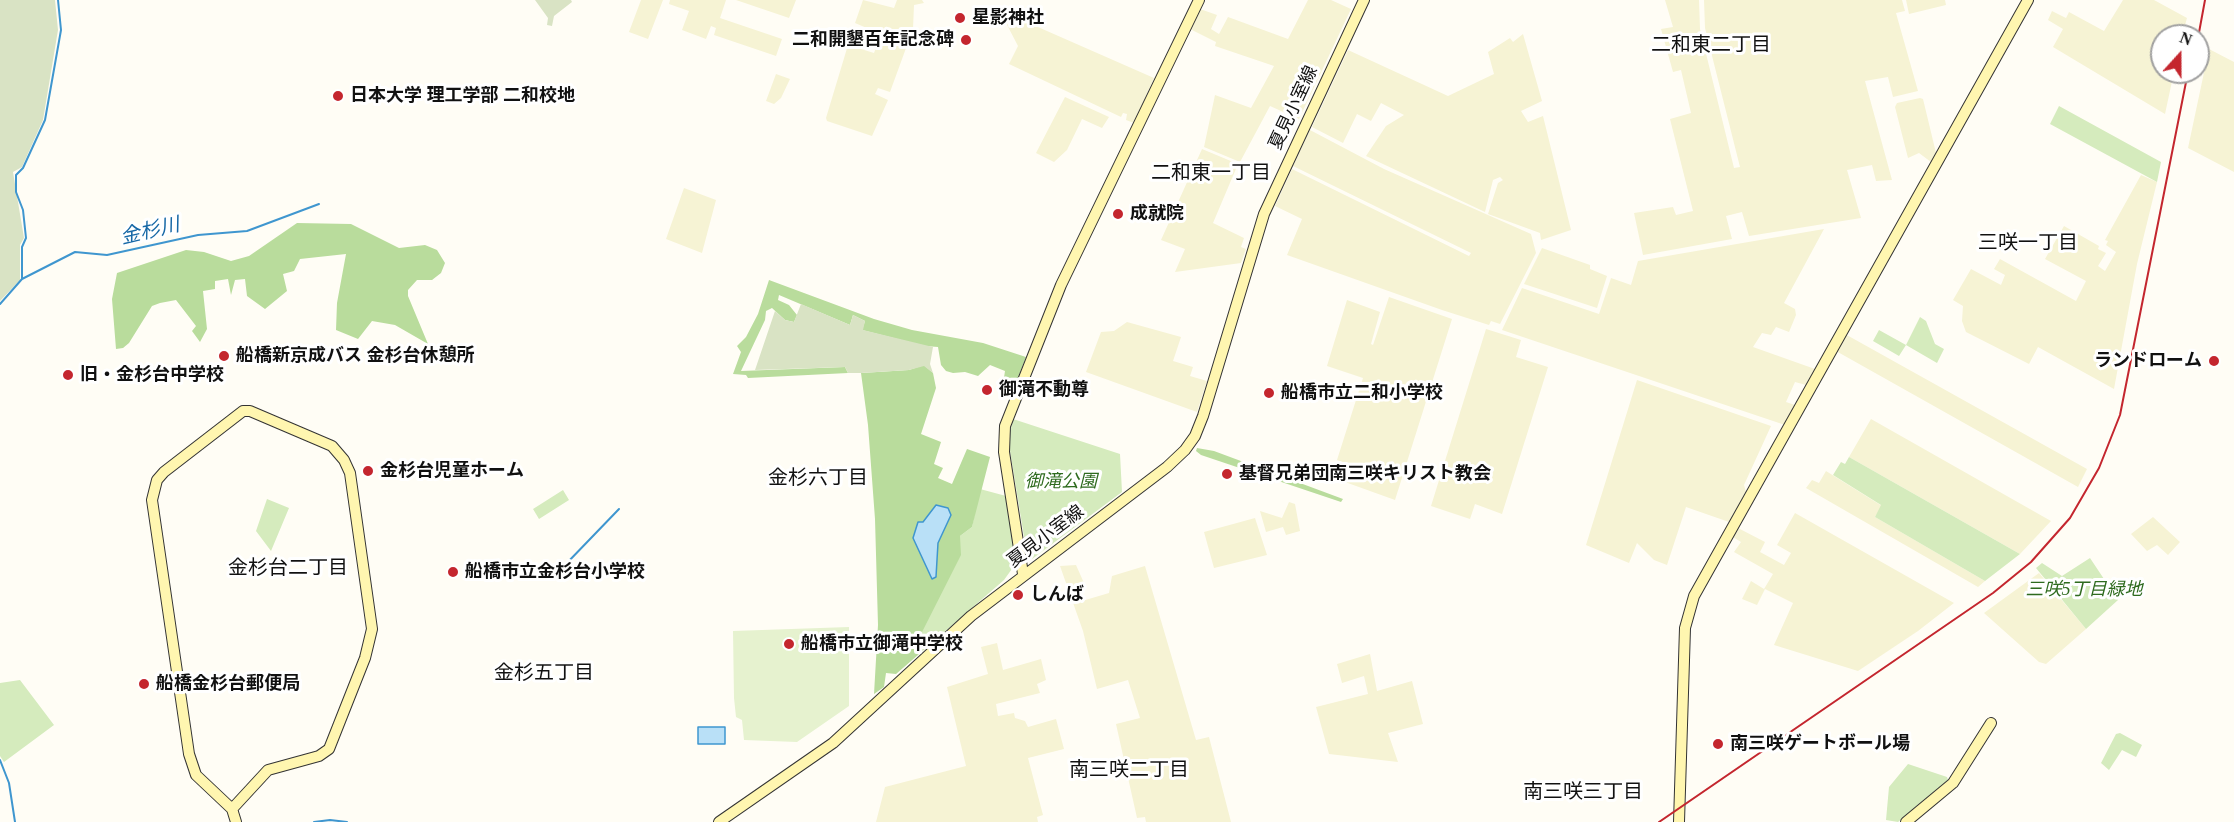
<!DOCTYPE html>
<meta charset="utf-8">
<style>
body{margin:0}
#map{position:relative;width:2234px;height:822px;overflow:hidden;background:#fffdf5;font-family:"Times New Roman",serif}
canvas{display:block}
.north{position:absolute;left:2150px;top:24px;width:60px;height:60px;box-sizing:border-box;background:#fff;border:2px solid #a0a0a0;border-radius:50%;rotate:21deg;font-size:16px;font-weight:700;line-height:24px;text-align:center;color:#111}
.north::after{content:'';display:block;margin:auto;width:21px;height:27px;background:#c4262e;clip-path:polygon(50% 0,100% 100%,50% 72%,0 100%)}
</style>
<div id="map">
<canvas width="2234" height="822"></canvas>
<div class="north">N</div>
</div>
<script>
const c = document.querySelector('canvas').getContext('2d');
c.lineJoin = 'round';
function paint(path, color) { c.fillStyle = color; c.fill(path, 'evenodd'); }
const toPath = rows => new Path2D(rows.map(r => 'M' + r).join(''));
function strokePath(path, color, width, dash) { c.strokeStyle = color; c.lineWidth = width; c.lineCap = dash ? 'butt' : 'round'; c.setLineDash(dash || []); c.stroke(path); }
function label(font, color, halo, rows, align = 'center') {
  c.font = font + ' "Times New Roman","Noto Sans JP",serif'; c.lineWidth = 6; c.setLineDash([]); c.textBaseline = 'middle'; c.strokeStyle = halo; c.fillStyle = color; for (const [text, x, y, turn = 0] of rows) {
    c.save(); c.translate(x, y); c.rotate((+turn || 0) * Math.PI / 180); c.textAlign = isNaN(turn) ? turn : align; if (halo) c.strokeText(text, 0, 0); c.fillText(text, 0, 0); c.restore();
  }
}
paint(toPath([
 [641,0,663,0,648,39,629,32],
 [670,0,726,0,720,18,782,39,776,56,714,35,716,28,711,26,706,39,682,30,689,11,669,4],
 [736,0,796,0,789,18],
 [863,0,894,8,897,0,922,0,924,3,914,5,913,29,890,92,878,88,875,94,888,100,872,136,827,121,826,118,848,45,874,53,881,34,855,23],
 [1308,0,1331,0,1351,9,1299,119,1270,106,1240,162,1204,147,1215,95,1251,108,1274,66,1215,46,1216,42,1190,29,1200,9,1217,15,1211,29,1219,34,1228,17,1288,39],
 [1665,0,1699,0,1700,29,1734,168,1740,167,1705,28,1704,0,1902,0,1905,11,1896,13,1918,91,1893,97,1888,77,1865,81,1892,180,1876,181,1872,165,1847,170,1861,218,1749,236,1742,212,1726,216,1732,239,1643,255,1634,213,1673,207,1676,215,1693,211,1670,119,1691,113,1681,70,1673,72,1661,29,1673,27],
 [1906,0,1945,0,1946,5,1909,14],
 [2123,0,2154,0,2187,18,2182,36,2162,36,2162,72,2174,72,2165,114,2053,47,2063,29,2048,20,2052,11,2066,18,2069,12,2104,31],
 [1006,13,1154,78,1134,123,1126,120,1127,114,1123,113,1121,117,1009,64,1018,46,1005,21],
 [1523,34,1542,101,1521,111,1528,122,1543,116,1571,230,1541,240,1540,233,1488,214,1498,183,1503,180,1500,177,1493,180,1485,212,1366,156,1386,126,1404,115,1381,103,1371,121,1357,114,1343,143,1312,127,1348,50,1448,96,1494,74,1488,52,1510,38,1513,42],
 [2209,49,2234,62,2234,172,2188,148],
 [776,74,790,79,781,98,774,104,766,101],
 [1065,97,1109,117,1102,128,1082,119,1067,150,1054,162,1036,153],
 [1920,98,1923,99,1936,153,1931,162,1919,153,1908,158,1895,107,1897,103],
 [1310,130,1384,169,1531,234,1536,253,1500,324,1491,321,1489,325,1442,310,1287,255,1302,219,1275,206,1292,169,1469,256,1471,253,1293,166],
 [1202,149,1238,164,1213,223,1244,238,1241,247,1246,249,1241,263,1175,272,1185,249,1161,240],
 [2141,175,2157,182,2137,264,2114,389,2038,347,2029,364,1966,332,1962,321,1963,306,1953,300,1971,269,2001,285,2005,275,1994,269,2000,259,2076,301,2086,281,2045,259,2064,226,2099,246,2098,249,2106,253,2098,266,2105,271,2116,252,2106,245,2108,241,2105,240],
 [684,188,716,200,702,253,666,239],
 [1824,229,1784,303,1795,309,1796,315,1789,332,1776,327,1771,335,1762,333,1753,347,1815,369,1806,385,1795,382,1786,402,1795,405,1785,425,1502,330,1522,288,1599,314,1611,278,1631,285,1638,261],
 [1542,248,1590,265,1590,269,1607,276,1597,308,1524,284],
 [1389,297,1452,319,1395,500,1345,482,1351,465,1337,460,1363,378,1327,366,1347,300,1380,312,1371,344,1373,345],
 [1127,322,1181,337,1173,361,1193,367,1190,376,1207,381,1197,412,1086,372,1101,332,1114,331],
 [1486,329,1521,340,1516,357,1548,367,1502,514,1475,504,1470,519,1431,506],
 [1845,334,2087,469,2078,487,1836,351],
 [1637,380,1771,426,1744,485,1746,492,1729,522,1686,507,1667,565,1654,560,1637,543,1629,563,1586,545],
 [1871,419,2051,521,2020,554,1849,457],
 [1826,471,1882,506,1875,517,1985,581,1978,587,1806,488,1812,480,1819,483],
 [1289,502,1295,504,1300,531,1286,535,1283,527,1266,532,1260,511,1282,518],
 [1795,513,1954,603,1918,631,1858,671,1774,645,1793,603,1765,589,1757,605,1742,599,1751,581,1764,589,1773,574,1734,552,1741,542,1733,537,1738,528,1765,542,1760,552,1784,565,1791,553,1777,545],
 [2153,517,2180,542,2168,555,2157,545,2147,551,2131,534],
 [1255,518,1267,555,1214,568,1204,532],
 [1076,565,1084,583,1077,586,1082,601,1109,593,1112,576,1145,566,1196,740,1209,737,1231,822,1146,822,1145,817,1137,818,1116,724,1140,718,1128,680,1097,689,1083,631,1060,566],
 [2039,573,2086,629,2046,664,2039,662,1984,613],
 [997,643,1003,670,1041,659,1046,680,1037,684,1040,693,996,704,998,716,1014,713,1015,718,1025,721,1028,727,1056,719,1064,749,1028,758,1043,815,1037,817,1038,822,876,822,885,787,966,766,947,687,988,674,981,647],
 [1370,654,1377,691,1412,681,1423,724,1388,733,1398,762,1329,754,1316,707,1368,694,1364,676,1342,683,1337,664]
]), '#f6f3d4');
paint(toPath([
 [2059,106,2161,162,2157,182,2050,124],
 [1920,317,1926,321,1935,344,1944,349,1937,363,1906,345,1899,356,1873,341,1879,330,1906,345],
 [1013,419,1120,454,1122,492,1032,559,1027,555,1010,451,1010,431],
 [1849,457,2020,554,1985,581,1875,517,1881,505,1833,475,1841,462,1845,464],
 [980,489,1006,496,1016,558,1014,566,1004,580,918,655,916,646,960,536,972,527],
 [563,490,569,500,539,519,533,509],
 [267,499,289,508,271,551,256,531],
 [2090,558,2118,600,2086,629,2036,568,2042,563,2062,576],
 [20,680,54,725,4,762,0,756,0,683],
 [2120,733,2142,745,2136,757,2122,750,2109,770,2101,763,2116,734],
 [1908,764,1947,777,1948,780,1898,822,1886,820,1889,787]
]), '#d5ebbd');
paint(toPath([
 [297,223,351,224,399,248,425,245,437,250,445,263,441,273,432,280,417,280,408,290,408,296,428,344,395,325,372,321,358,339,336,330,337,303,346,254,300,259,294,271,283,274,287,291,265,309,247,296,245,279,235,280,231,295,228,279,215,281,215,289,203,291,207,329,200,342,192,331,196,326,176,300,160,303,152,306,129,343,123,348,116,349,112,299,117,273,186,250,204,252,231,261,249,256],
 [769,280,874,319,912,330,983,343,1026,357,1014,388,1003,384,1005,371,990,365,978,376,965,372,953,373,946,371,941,365,938,347,925,346,862,330,865,321,853,315,850,325,779,295,778,300,789,305,797,315,794,322,785,320,772,308,766,311,765,320,741,371,845,367,848,373,748,378,746,375,733,374,741,352,737,346,746,337,758,314],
 [924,365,933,373,936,388,921,434,941,442,934,464,943,468,938,478,952,484,967,449,990,457,972,527,960,536,961,555,918,640,916,647,918,655,896,674,886,673,884,687,874,694,878,625,875,519,868,425,861,373,909,370],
 [1197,448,1214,451,1343,499,1341,502,1201,455,1196,451]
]), '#b9dc9c');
paint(toPath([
 [0,0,55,0,58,30,43,120,22,167,13,172,24,238,20,245,20,280,0,301],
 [535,0,571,0,572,2,554,16,552,26,547,25,548,18],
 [801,304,850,325,853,315,865,321,863,330,933,347,930,364,933,373,924,366,909,370,861,373,848,373,845,367,755,370,775,311,785,320,794,322]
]), '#d9e3c4');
paint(toPath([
 [849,627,849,706,797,742,744,740,742,720,736,717,734,698,733,631]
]), '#e6f2cf');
const water = toPath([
 [936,505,948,508,951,515,938,543,936,577,932,579,913,538,918,522,923,522,936,505],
 [698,727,725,727,725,744,698,744,698,727]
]);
paint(water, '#b9e0f7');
strokePath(water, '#3f96cf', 1.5);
strokePath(toPath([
 [22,279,22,247,26,238,23,210,16,192,16,175,23,168,45,120,61,30,58,0],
 [0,304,22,279,75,252,107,255,198,235,247,231,319,204],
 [565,565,619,509],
 [0,760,9,783,15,822],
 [314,822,330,820,347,822]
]), '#3f96cf', 2);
const secondary = toPath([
 [1023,574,1004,452,1005,426,1061,285,1199,0],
 [232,809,268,770,319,756,329,749,365,658,372,629,350,473,344,460,332,446,250,411,243,411,164,472,157,480,152,500,189,754,196,775,232,809,236,822],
 [719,822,833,743,971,616,1167,467,1185,450,1195,436,1203,416,1264,214,1364,0],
 [1679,822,1685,628,1694,596,2028,0],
 [1906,822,1953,783,1991,723]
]);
strokePath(secondary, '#333', 12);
strokePath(secondary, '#fff6b0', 10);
strokePath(toPath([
 [2198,38,2205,0],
 [1659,822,1993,593,2031,562,2070,518,2099,468,2120,415,2188,72]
]), '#c4262e', 2);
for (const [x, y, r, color] of [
 [960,18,6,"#c4262e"],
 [966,40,6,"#c4262e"],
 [338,96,6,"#c4262e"],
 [1118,214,6,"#c4262e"],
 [224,356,6,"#c4262e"],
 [2214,361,6,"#c4262e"],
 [68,375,6,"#c4262e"],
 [987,390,6,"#c4262e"],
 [1269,393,6,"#c4262e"],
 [368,471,6,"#c4262e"],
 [1227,474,6,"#c4262e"],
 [453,572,6,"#c4262e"],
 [1018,595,6,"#c4262e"],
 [789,644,6,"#c4262e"],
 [144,684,6,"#c4262e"],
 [1718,744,6,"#c4262e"]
]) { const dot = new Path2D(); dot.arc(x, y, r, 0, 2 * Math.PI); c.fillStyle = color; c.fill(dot); strokePath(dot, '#fff', 2); }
label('bold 18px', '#111', '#fff', [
 ["星影神社",972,18],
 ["二和開墾百年記念碑",954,40,"right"],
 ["日本大学 理工学部 二和校地",350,96],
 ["成就院",1130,214],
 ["船橋新京成バス 金杉台休憩所",236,356],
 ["ランドローム",2202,361,"right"],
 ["旧・金杉台中学校",80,375],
 ["御滝不動尊",999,390],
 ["船橋市立二和小学校",1281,393],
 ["金杉台児童ホーム",380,471],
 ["基督兄弟団南三咲キリスト教会",1239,474],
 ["船橋市立金杉台小学校",465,572],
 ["しんば",1030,595],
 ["船橋市立御滝中学校",801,644],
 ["船橋金杉台郵便局",156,684],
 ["南三咲ゲートボール場",1730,744]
], 'left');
label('18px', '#111', '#fff', [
 ["夏見小室線",1294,108,-65],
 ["夏見小室線",1046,537,-37]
]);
label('italic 18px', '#2f6b1f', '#fff', [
 ["御滝公園",1061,482],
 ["三咲5丁目緑地",2084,590]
]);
label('20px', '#111', '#fff', [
 ["二和東二丁目",1711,46],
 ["二和東一丁目",1211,174],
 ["三咲一丁目",2028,244],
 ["金杉六丁目",818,479],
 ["金杉台二丁目",288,569],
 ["金杉五丁目",544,674],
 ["南三咲二丁目",1129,771],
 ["南三咲三丁目",1583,793]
]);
label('italic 20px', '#1768a6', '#fff', [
 ["金杉川",150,232,-13]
]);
</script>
